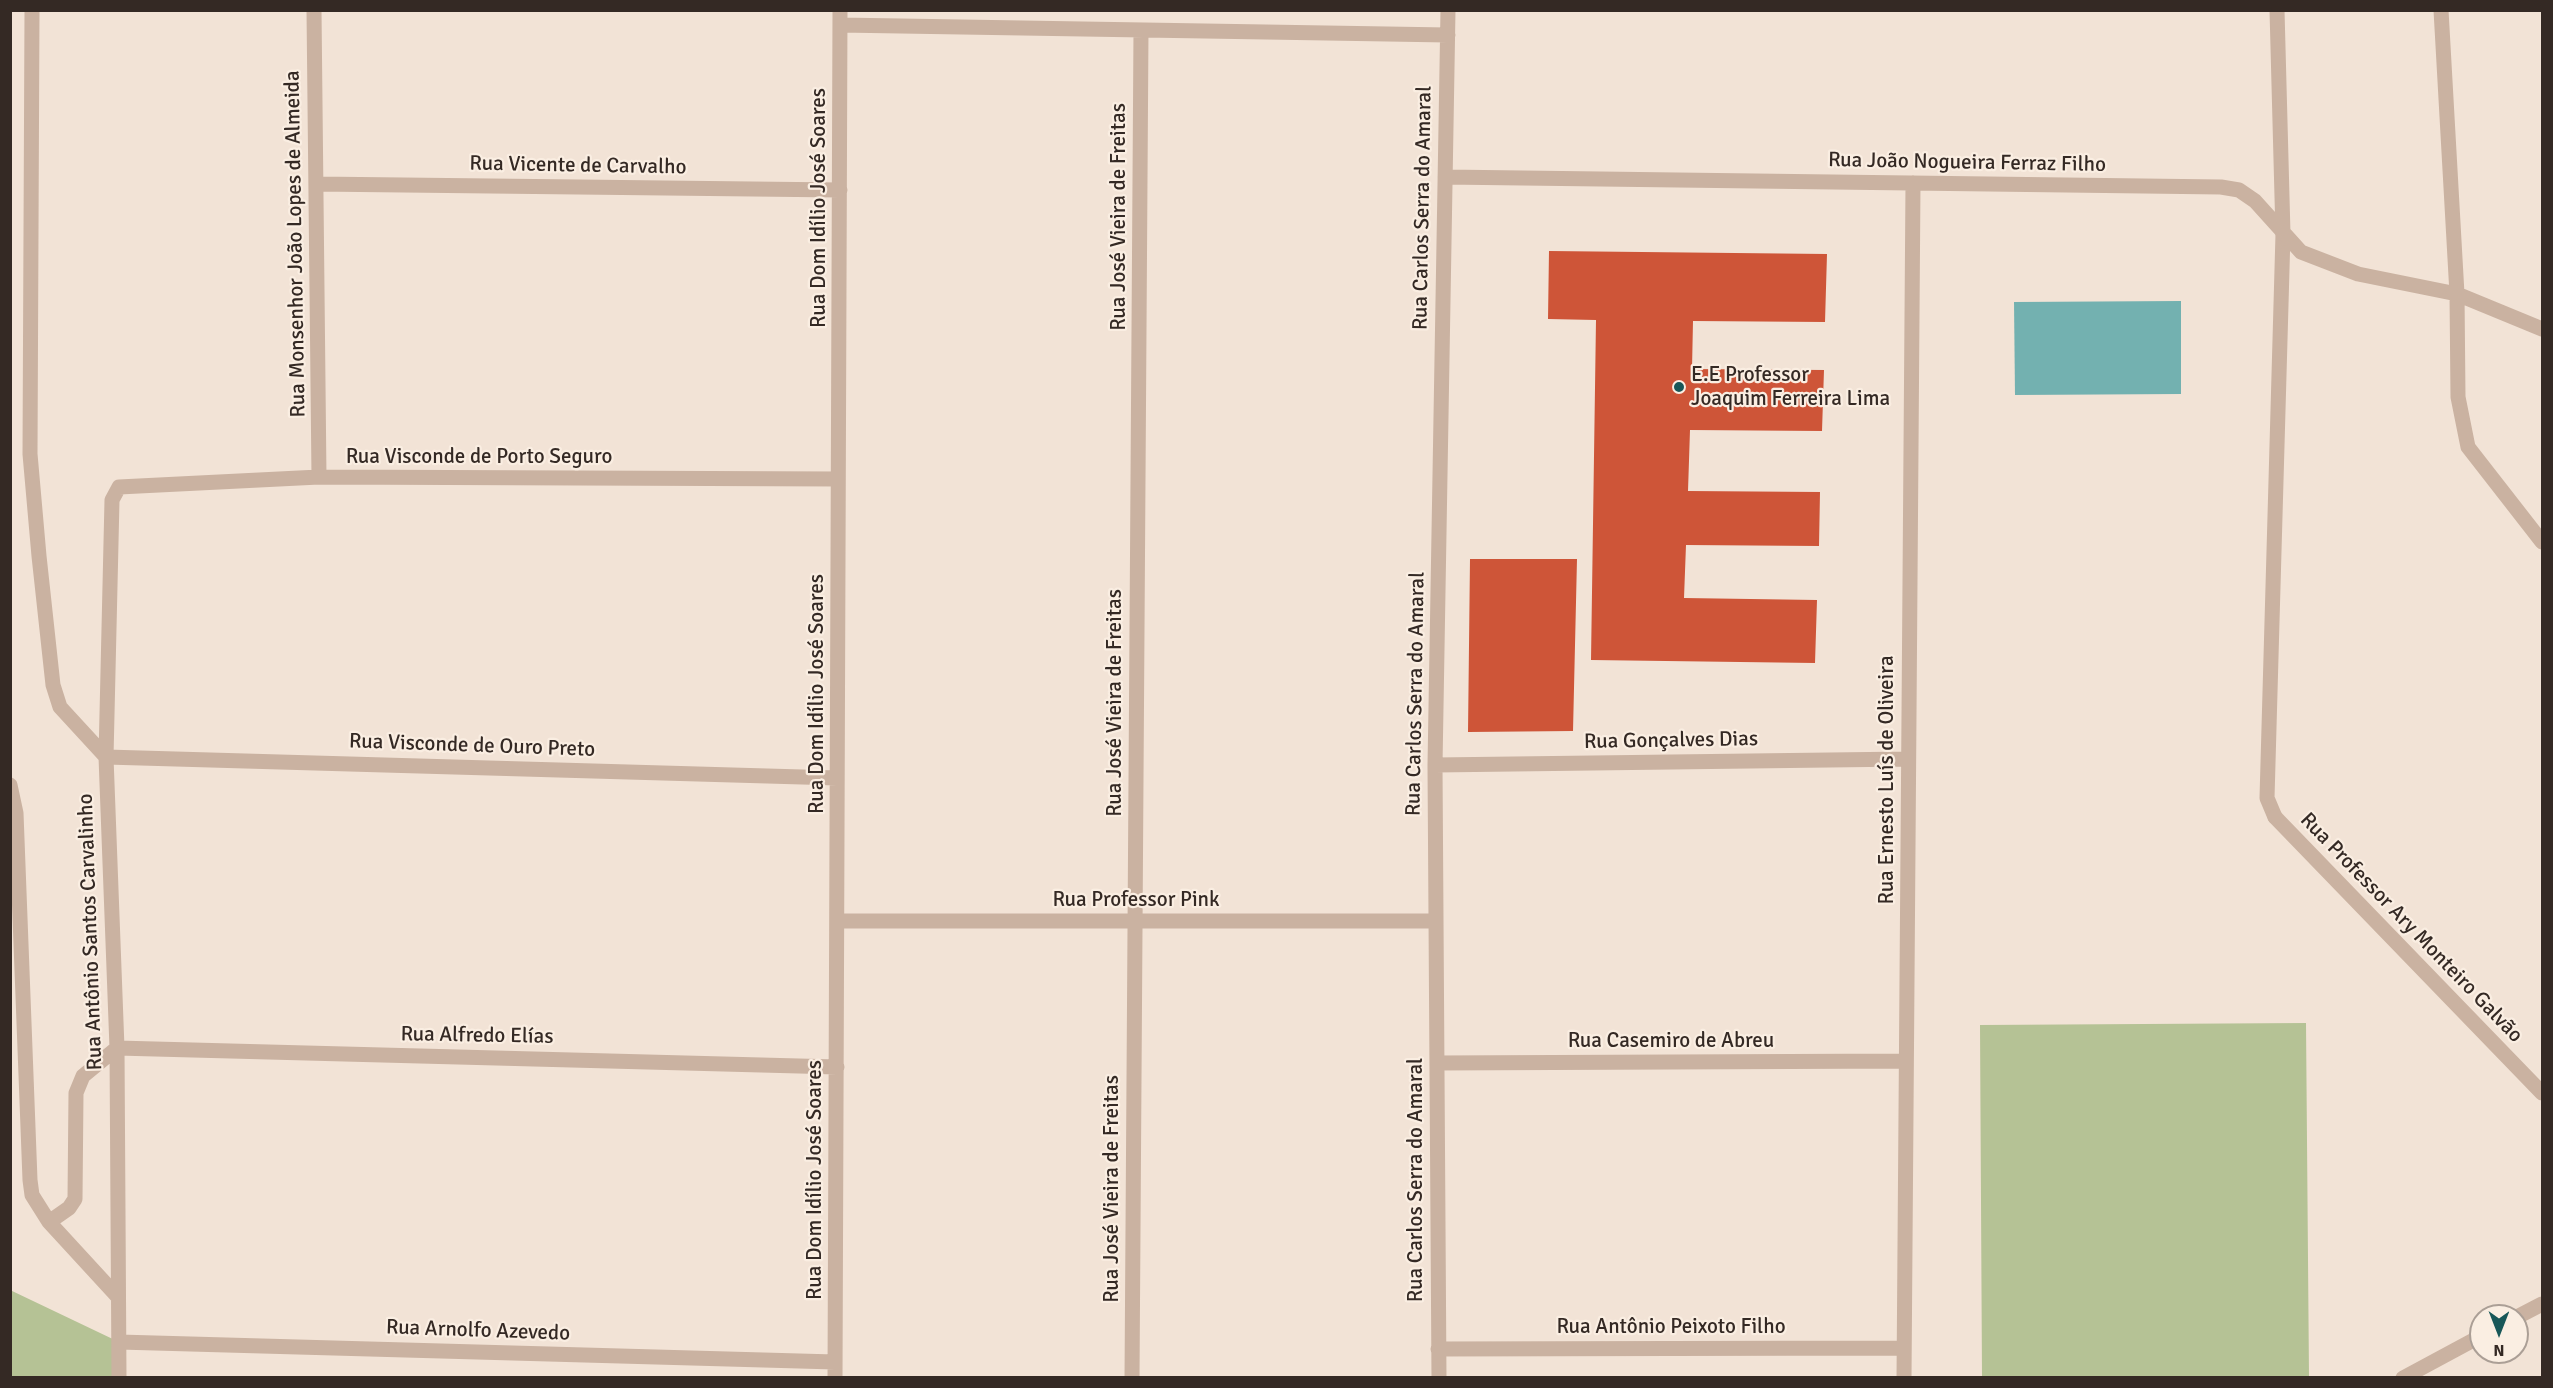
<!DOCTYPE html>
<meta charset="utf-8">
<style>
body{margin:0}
#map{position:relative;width:2553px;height:1388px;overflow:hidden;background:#f2e3d6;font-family:Signika,sans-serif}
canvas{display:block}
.frame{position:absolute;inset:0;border:12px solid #342924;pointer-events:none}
.north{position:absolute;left:2469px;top:1304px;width:60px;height:60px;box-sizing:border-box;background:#faeee2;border:2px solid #ab9f96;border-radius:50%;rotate:180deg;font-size:16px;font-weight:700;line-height:24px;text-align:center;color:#342924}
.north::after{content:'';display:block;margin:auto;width:21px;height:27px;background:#185758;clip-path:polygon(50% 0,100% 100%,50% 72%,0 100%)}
</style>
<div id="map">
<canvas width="2553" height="1388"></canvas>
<div class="frame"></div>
<div class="north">N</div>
</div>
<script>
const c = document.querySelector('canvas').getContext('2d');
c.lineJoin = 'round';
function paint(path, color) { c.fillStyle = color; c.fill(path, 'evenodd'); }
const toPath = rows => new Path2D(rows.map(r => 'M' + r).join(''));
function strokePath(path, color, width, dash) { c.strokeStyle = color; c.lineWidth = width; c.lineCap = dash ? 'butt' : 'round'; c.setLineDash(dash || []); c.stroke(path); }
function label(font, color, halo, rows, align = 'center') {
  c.font = font + ' Signika,sans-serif'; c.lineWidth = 4.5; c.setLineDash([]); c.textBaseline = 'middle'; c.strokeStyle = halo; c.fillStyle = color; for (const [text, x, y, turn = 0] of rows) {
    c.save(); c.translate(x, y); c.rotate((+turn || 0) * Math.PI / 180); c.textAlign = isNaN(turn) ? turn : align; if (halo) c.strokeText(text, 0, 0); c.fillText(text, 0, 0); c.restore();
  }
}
paint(toPath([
 [2306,1023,2309,1377,1982,1377,1980,1025],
 [10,1290,119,1342,115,1377,11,1377]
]), '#b5c295');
paint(toPath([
 [2181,301,2181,394,2015,395,2014,302]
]), '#73b1b0');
paint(toPath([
 [1549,251,1827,254,1825,322,1693,321,1692,369,1824,370,1822,431,1690,430,1688,491,1820,492,1819,546,1686,545,1684,598,1817,600,1815,663,1591,660,1596,320,1548,319],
 [1470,559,1577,559,1573,731,1468,732]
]), '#ce5538');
strokePath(toPath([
 [2275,817,2267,798,2283,234]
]), '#cab2a1', 15);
strokePath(toPath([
 [32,10,30,454,39,556,53,685,60,707,106,757],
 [314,10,319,477],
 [2277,10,2283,234],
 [2441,10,2457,294,2458,397,2468,447,2542,542],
 [840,25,1448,35],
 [1445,177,2221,187,2239,190,2255,201,2301,252,2358,274,2457,294,2542,329],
 [316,184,840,190],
 [106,757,837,778],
 [1435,765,1908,759],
 [10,785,16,813,30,1180,32,1195,49,1222,117,1296],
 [2275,817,2542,1093],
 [837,921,1436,921],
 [1437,1063,1906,1061],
 [49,1222,69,1208,75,1199,76,1093,83,1076,117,1048,837,1067],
 [2517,1317,2542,1304],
 [119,1342,835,1362],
 [1438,1349,1904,1348],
 [119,1378,117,1048,106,757,112,500,119,487,319,477,838,479],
 [835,1378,840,10],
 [1132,1378,1141,30],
 [1439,1378,1435,765,1448,10],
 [1904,1378,1913,183],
 [2403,1378,2481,1336]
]), '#cab2a1', 15);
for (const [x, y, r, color] of [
 [1679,387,6,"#185758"]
]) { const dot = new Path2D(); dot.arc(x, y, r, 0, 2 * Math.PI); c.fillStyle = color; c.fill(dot); strokePath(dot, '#faeee2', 2); }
label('21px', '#342924', '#faeee2', [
 ["Rua João Nogueira Ferraz Filho",1967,163,1],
 ["Rua Vicente de Carvalho",578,166,1],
 ["Rua Dom Idílio José Soares",819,208,-90],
 ["Rua Carlos Serra do Amaral",1423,208,-89],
 ["Rua José Vieira de Freitas",1119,217,-90],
 ["Rua Monsenhor João Lopes de Almeida",296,244,-91],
 ["Rua Visconde de Porto Seguro",479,457],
 ["Rua Dom Idílio José Soares",817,694,-90],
 ["Rua Carlos Serra do Amaral",1416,694,-89],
 ["Rua José Vieira de Freitas",1115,703,-90],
 ["Rua Gonçalves Dias",1671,741,-1],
 ["Rua Visconde de Ouro Preto",472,746,2],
 ["Rua Ernesto Luís de Oliveira",1887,780,-90],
 ["Rua Professor Pink",1136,900],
 ["Rua Professor Ary Monteiro Galvão",2411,928,46],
 ["Rua Antônio Santos Carvalinho",91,932,-92],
 ["Rua Alfredo Elías",477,1036,1],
 ["Rua Casemiro de Abreu",1671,1041],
 ["Rua Dom Idílio José Soares",815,1180,-90],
 ["Rua Carlos Serra do Amaral",1416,1180,-90],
 ["Rua José Vieira de Freitas",1112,1189,-90],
 ["Rua Antônio Peixoto Filho",1671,1327],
 ["Rua Arnolfo Azevedo",478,1331,2]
]);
label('21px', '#342924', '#faeee2', [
 ["E.E Professor",1691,375],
 ["Joaquim Ferreira Lima",1691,399]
], 'left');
</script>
